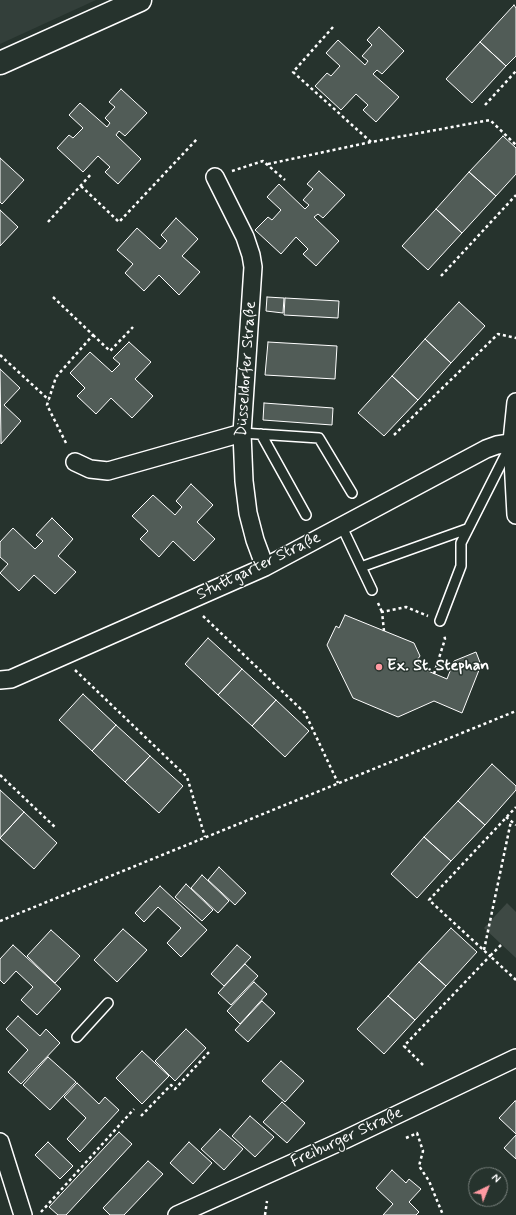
<!DOCTYPE html>
<meta charset="utf-8">
<style>
body{margin:0}
#map{position:relative;width:516px;height:1215px;overflow:hidden;background:#26332d;font-family:Mynerve,sans-serif}
canvas{display:block}
.north{position:absolute;left:468px;top:1167px;width:40px;height:40px;box-sizing:border-box;background:#26332d;border:1px solid #7d8581;border-radius:50%;rotate:43deg;font-size:11px;font-weight:700;line-height:16px;text-align:center;color:#fff}
.north::after{content:'';display:block;margin:auto;width:14px;height:18px;background:#ff9aa2;clip-path:polygon(50% 0,100% 100%,50% 72%,0 100%)}
</style>
<div id="map">
<canvas width="516" height="1215"></canvas>
<div class="north">N</div>
</div>
<script>
const c = document.querySelector('canvas').getContext('2d');
c.lineJoin = 'round';
function paint(path, color) { c.fillStyle = color; c.fill(path, 'evenodd'); }
const toPath = rows => new Path2D(rows.map(r => 'M' + r).join(''));
function strokePath(path, color, width, dash) { c.strokeStyle = color; c.lineWidth = width; c.lineCap = dash ? 'butt' : 'round'; c.setLineDash(dash || []); c.stroke(path); }
function label(font, color, halo, rows, align = 'center') {
  c.font = font + ' Mynerve,sans-serif'; c.lineWidth = 3; c.setLineDash([]); c.textBaseline = 'middle'; c.strokeStyle = halo; c.fillStyle = color; for (const [text, x, y, turn = 0] of rows) {
    c.save(); c.translate(x, y); c.rotate((+turn || 0) * Math.PI / 180); c.textAlign = isNaN(turn) ? turn : align; if (halo) c.strokeText(text, 0, 0); c.fillText(text, 0, 0); c.restore();
  }
}
paint(toPath([
 [0,0,96,0,0,44]
]), '#333f3a');
paint(toPath([
 [507,903,516,912,516,958,484,928]
]), '#3e4944');
const building = toPath([
 [514,5,516,8,516,56,506,66,480,42,514,5],
 [379,27,404,51,382,74,377,70,373,74,399,97,376,122,363,110,368,105,356,94,341,110,315,86,327,73,331,76,340,66,326,53,338,40,365,65,368,61,362,56,372,45,367,40,379,27],
 [480,42,506,66,472,103,446,79,480,42],
 [121,89,147,113,125,136,119,131,116,135,141,159,118,184,105,172,110,167,98,156,83,172,57,148,69,135,73,138,83,128,69,115,80,103,107,127,110,123,105,118,115,107,109,102,121,89],
 [503,136,516,148,516,174,496,196,469,172,503,136],
 [0,158,24,180,2,204,0,202,0,158],
 [319,171,345,195,323,218,318,214,314,217,339,241,316,266,303,254,308,249,296,237,281,254,255,230,268,217,272,220,281,210,267,197,279,184,305,209,309,205,303,200,313,189,307,184,319,171],
 [469,172,496,196,462,233,436,209,469,172],
 [436,209,462,233,428,270,402,246,436,209],
 [0,210,18,227,0,246,0,210],
 [176,218,198,239,182,256,200,272,179,295,159,275,144,291,125,273,133,264,117,250,137,228,160,249,167,241,161,235,176,218],
 [267,297,284,298,283,313,266,311,267,297],
 [285,298,339,301,338,318,284,315,285,298],
 [459,302,485,326,451,363,425,339,459,302],
 [425,339,451,363,418,400,392,376,425,339],
 [129,342,151,362,135,379,153,396,132,418,111,398,96,414,77,396,85,388,70,373,90,352,112,372,120,364,113,358,129,342],
 [268,342,337,346,335,379,265,375,268,342],
 [0,369,20,388,4,405,21,421,1,444,0,369],
 [392,376,418,400,384,436,358,413,392,376],
 [264,403,333,408,332,425,263,420,264,403],
 [191,484,213,505,197,522,215,539,194,561,173,541,159,557,140,539,148,531,132,516,153,495,175,515,182,507,176,501,191,484],
 [52,518,73,539,58,556,76,572,55,594,34,575,19,591,0,573,8,564,0,557,0,542,13,528,35,549,43,541,36,535,52,518],
 [345,615,414,643,420,656,417,660,421,668,447,679,454,661,476,652,481,665,462,713,434,701,398,717,353,698,327,645,336,626,339,628,345,615],
 [208,638,242,669,218,695,185,664,208,638],
 [242,669,276,700,252,726,218,695,242,669],
 [83,694,116,725,92,751,59,720,83,694],
 [276,700,309,731,285,757,252,726,276,700],
 [116,725,150,756,125,782,92,751,116,725],
 [150,756,183,786,159,813,125,782,150,756],
 [492,764,516,786,516,790,485,825,458,801,492,764],
 [0,790,24,812,0,838,0,790],
 [458,801,485,825,451,861,424,837,458,801],
 [24,812,57,843,34,869,0,838,24,812],
 [424,837,451,861,417,898,391,874,424,837],
 [219,867,246,893,235,905,208,880,219,867],
 [202,875,229,901,218,913,191,888,202,875],
 [186,884,213,910,202,921,175,897,186,884],
 [160,886,207,930,181,957,167,943,181,928,158,907,144,922,135,913,160,886],
 [451,928,477,952,446,986,419,962,451,928],
 [123,929,147,950,117,982,94,960,123,929],
 [51,930,80,956,55,983,27,956,51,930],
 [13,945,61,989,37,1015,21,1000,33,987,16,971,4,984,0,980,0,959,13,945],
 [237,945,251,957,224,986,211,974,237,945],
 [419,962,446,986,415,1020,388,996,419,962],
 [245,964,258,976,231,1005,218,993,245,964],
 [254,982,267,994,240,1024,227,1011,254,982],
 [388,996,415,1020,384,1054,357,1029,388,996],
 [262,1001,275,1013,248,1042,235,1030,262,1001],
 [18,1016,40,1036,46,1029,60,1043,21,1084,8,1072,28,1050,6,1029,18,1016],
 [186,1029,206,1048,175,1081,155,1061,186,1029],
 [142,1051,169,1076,142,1104,116,1078,142,1051],
 [48,1057,76,1082,50,1110,23,1085,48,1057],
 [281,1061,304,1081,285,1102,262,1081,281,1061],
 [77,1083,99,1104,105,1097,119,1110,80,1152,67,1139,86,1118,64,1097,77,1083],
 [515,1101,516,1101,516,1134,499,1118,515,1101],
 [282,1102,305,1123,287,1143,263,1122,282,1102],
 [250,1116,274,1137,255,1157,232,1136,250,1116],
 [220,1129,243,1149,224,1170,201,1149,220,1129],
 [119,1132,132,1144,66,1215,58,1215,49,1207,119,1132],
 [516,1135,516,1159,504,1148,516,1135],
 [48,1142,73,1166,60,1179,35,1155,48,1142],
 [189,1142,212,1163,193,1184,170,1163,189,1142],
 [148,1161,163,1174,124,1215,110,1215,103,1208,148,1161],
 [392,1170,406,1183,409,1179,421,1189,409,1202,419,1212,416,1215,383,1215,393,1204,376,1188,392,1170]
]);
paint(building, '#515c57');
strokePath(building, '#fff', 1);
const lane = toPath([
 [242,433,319,438,352,493],
 [261,434,306,515],
 [342,527,372,590],
 [361,567,467,529],
 [440,621,461,566,461,543,510,446],
 [77,1037,108,1003]
]);
const street = toPath([
 [215,177,245,237,251,255,253,267,242,433,244,481,248,513,255,540,265,567],
 [516,402,512,441,516,515],
 [75,462,90,469,108,471,242,433],
 [0,680,11,679,61,657,265,567,486,449,497,445,516,442],
 [0,1142,23,1215],
 [177,1215,344,1140,516,1058]
]);
const secondary = toPath([
 [0,63,140,0]
]);
strokePath(lane, '#fff', 12);
strokePath(street, '#fff', 20);
strokePath(secondary, '#fff', 25);
strokePath(toPath([
 [333,27,293,72,371,142,490,120,516,145],
 [485,105,516,71],
 [268,164,371,142],
 [232,171,263,161,285,180],
 [81,186,119,222,197,139],
 [48,222,92,173],
 [441,276,516,195],
 [53,297,93,335,56,377,47,405,67,445],
 [93,335,110,351,133,327],
 [0,355,49,400],
 [394,435,498,334,516,338],
 [378,603,382,612],
 [203,616,305,713,338,783],
 [384,631,382,612,406,607,428,616],
 [75,670,187,777,205,837],
 [434,674,445,639,444,634],
 [0,775,56,828],
 [506,817,516,825],
 [0,921,516,711],
 [501,945,490,956,516,980],
 [484,950,511,821],
 [423,1065,404,1046,490,956,429,900,516,807],
 [141,1116,171,1085,175,1089,209,1052],
 [406,1138,417,1133,423,1151,419,1166,429,1181,443,1215],
 [41,1212,134,1109],
 [265,1215,267,1201]
]), '#fff', 2.5, [3, 3]);
strokePath(lane, '#26332d', 9);
strokePath(street, '#26332d', 17);
strokePath(secondary, '#26332d', 22);
for (const [x, y, r, color] of [
 [379,667,4,"#ff9aa2"]
]) { const dot = new Path2D(); dot.arc(x, y, r, 0, 2 * Math.PI); c.fillStyle = color; c.fill(dot); strokePath(dot, '#26332d', 1.5); }
label('16px', '#fff', '#26332d', [
 ["Düsseldorfer Straße",247,369,-86],
 ["Stuttgarter Straße",259,567,-26],
 ["Freiburger Straße",347,1138,-25]
]);
label('bold 16px', '#fff', '#26332d', [
 ["Ex. St. Stephan",387,667]
], 'left');
</script>
